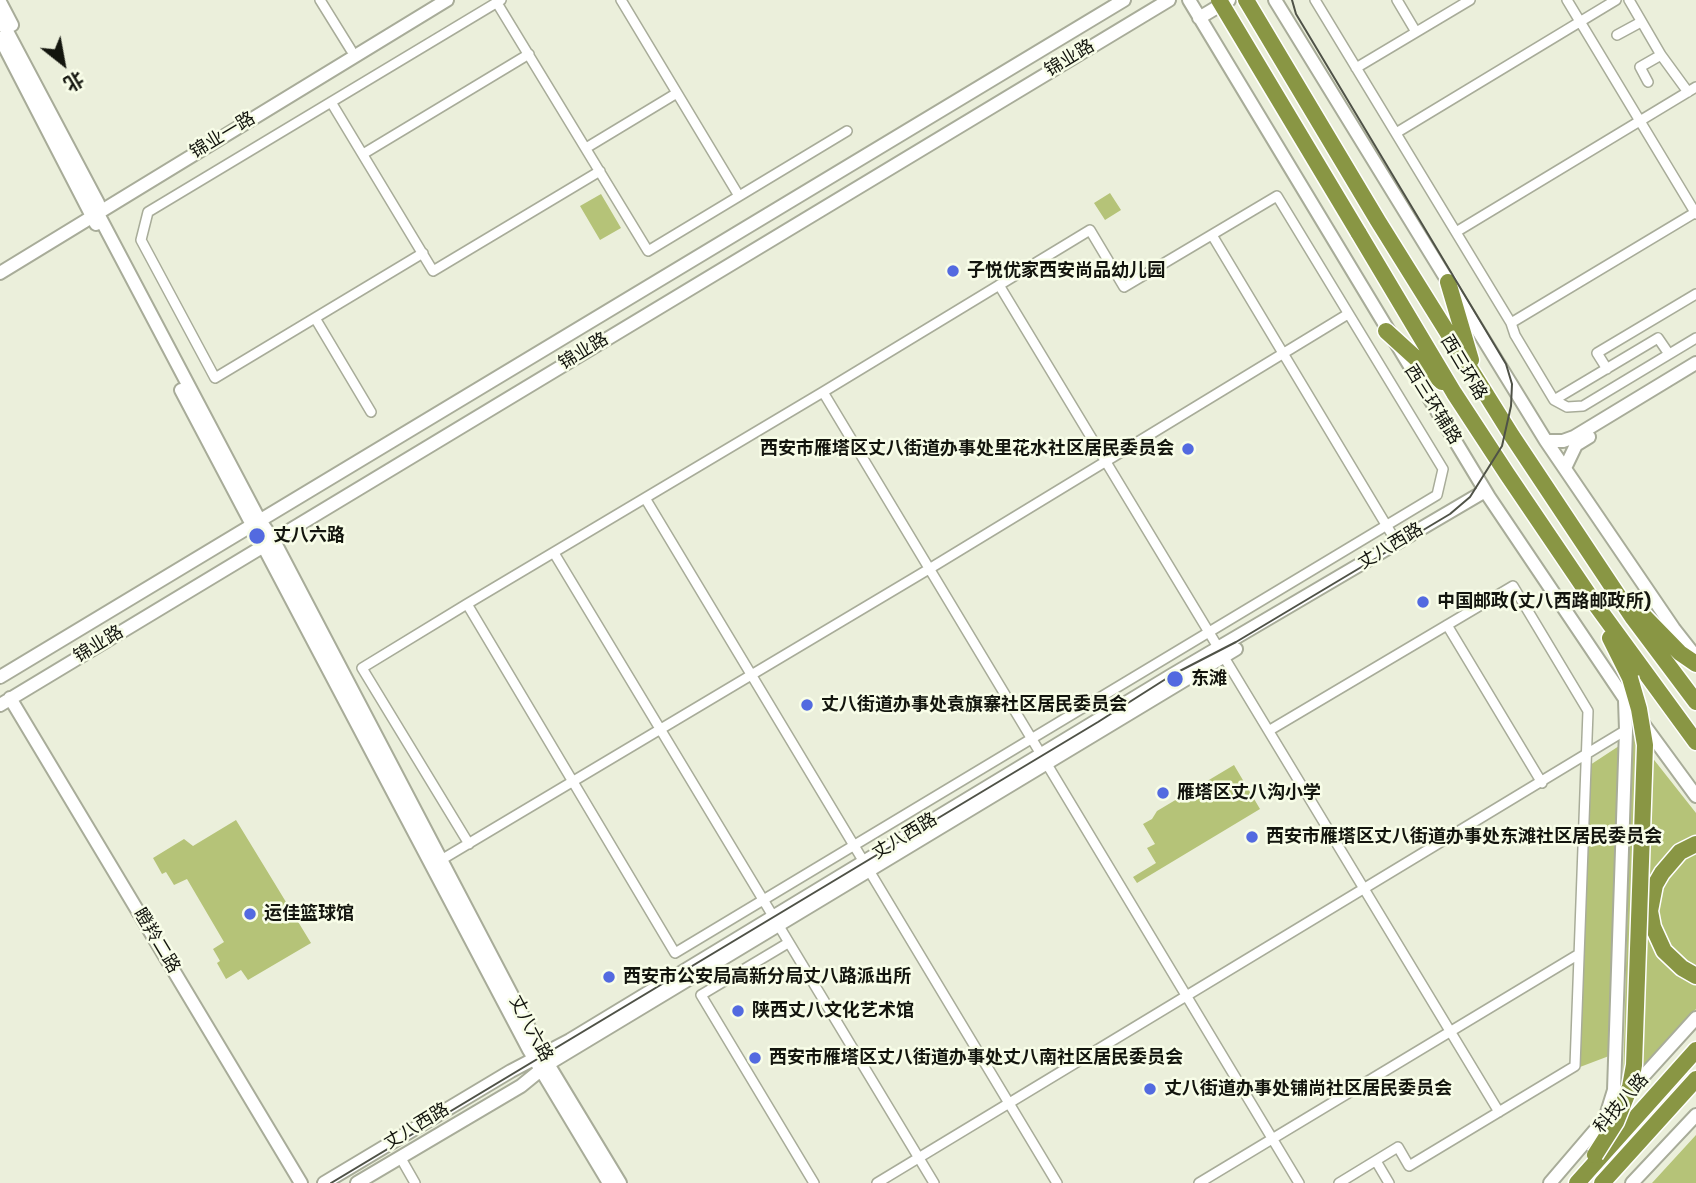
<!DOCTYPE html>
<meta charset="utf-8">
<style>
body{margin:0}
#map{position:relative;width:1696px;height:1183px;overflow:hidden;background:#ebefdb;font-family:Poppins,"Noto Sans SC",sans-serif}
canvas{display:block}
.north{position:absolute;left:28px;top:28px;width:70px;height:70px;-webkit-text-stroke:5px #f8fde8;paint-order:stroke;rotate:149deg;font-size:19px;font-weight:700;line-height:28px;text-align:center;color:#13150e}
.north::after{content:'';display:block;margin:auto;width:24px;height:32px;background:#13150e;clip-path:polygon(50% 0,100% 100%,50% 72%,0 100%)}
</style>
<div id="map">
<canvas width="1696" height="1183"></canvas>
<div class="north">北</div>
</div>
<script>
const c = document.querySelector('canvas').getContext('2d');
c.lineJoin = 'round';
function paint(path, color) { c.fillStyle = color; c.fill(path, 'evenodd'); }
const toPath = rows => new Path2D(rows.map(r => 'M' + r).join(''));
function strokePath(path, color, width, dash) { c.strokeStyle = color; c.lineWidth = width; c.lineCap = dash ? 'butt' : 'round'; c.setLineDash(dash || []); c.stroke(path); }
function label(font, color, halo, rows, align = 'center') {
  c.font = font + ' Poppins,"Noto Sans SC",sans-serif'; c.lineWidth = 5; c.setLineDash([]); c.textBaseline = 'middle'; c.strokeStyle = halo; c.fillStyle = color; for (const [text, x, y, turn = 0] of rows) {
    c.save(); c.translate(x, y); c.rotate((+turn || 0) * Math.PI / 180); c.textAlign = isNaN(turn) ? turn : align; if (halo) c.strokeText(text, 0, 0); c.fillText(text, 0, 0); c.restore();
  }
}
paint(toPath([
 [1110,193,1121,210,1105,220,1094,203],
 [601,194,621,228,600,240,580,206],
 [1632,732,1696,813,1696,1009,1640,1072,1623,1084],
 [1619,746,1609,1056,1580,1067,1590,765],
 [1234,765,1260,809,1137,883,1133,877,1156,863,1147,848,1155,844,1143,824,1152,819,1157,811],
 [236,820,311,943,248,980,241,970,226,979,217,963,220,961,213,949,224,942,187,879,174,885,166,872,162,874,153,858,184,839,193,846],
 [1696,1135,1696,1183,1652,1183]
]), '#b5c378');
const street = toPath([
 [320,0,351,50],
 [621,0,739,196],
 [1315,0,1511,323,1515,335,1554,400,1567,407,1583,406,1696,338],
 [1397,0,1416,32],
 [1567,0,1696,214],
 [1629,0,1661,55,1688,92],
 [497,3,648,251,847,131],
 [1617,35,1641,22],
 [1356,68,1470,0],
 [1648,82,1640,67,1661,55],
 [331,102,433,271,600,171],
 [1396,133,1616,0],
 [586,148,677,93],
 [363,154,529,54],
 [1456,232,1696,87],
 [1212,235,1397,543],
 [423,253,215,378,141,240,148,212,501,0],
 [999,285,1499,1112],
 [315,318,371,412],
 [1511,323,1696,212],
 [1607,369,1597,353,1696,294],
 [823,392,1299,1183],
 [1554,400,1658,338,1669,354],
 [645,498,1057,1183],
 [554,553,934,1183],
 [467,604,675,953,1437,495,1443,469,1277,196,1124,287,1090,230,823,392,467,604,362,668,469,844],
 [1447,625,1542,783],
 [1270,730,1513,586,1588,711,1575,1066,1409,1166,1398,1147,1339,1183],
 [441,860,929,569,1348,314],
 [788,943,701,995,814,1183],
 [1376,1161,1389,1183],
 [403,1162,415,1183],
 [877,1183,1626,730],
 [1199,1183,1579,954]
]);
const secondary = toPath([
 [1189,0,1489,497,1625,699,1696,796],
 [1275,0,1546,441,1674,629,1696,657],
 [0,2,12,25],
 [0,18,98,203,97,212,260,521,273,539,548,1064,620,1183],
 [1199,18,1229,0],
 [0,38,96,224],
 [0,273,447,0],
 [181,390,529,1050,609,1183],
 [1546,441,1563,441,1574,437,1696,363],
 [1565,468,1576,445,1589,437],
 [0,677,1124,0],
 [10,698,301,1183],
 [0,705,1169,0],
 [1628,1093,1696,1018],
 [1605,1119,1614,1090,1626,730,1625,700],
 [324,1183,511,1071,570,1040,1172,675,1485,491],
 [357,1183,521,1086,548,1064,1236,649],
 [1550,1183,1609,1114],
 [1632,1183,1696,1115]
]);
const highway = toPath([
 [1246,0,1378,221,1512,436,1633,618,1696,702],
 [1358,232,1454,393,1507,474,1593,601,1696,742],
 [1448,282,1471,360],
 [1386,331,1442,382],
 [1639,611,1680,653,1696,664],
 [1610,638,1630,678],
 [1696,844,1680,852,1662,873,1655,885,1650,911,1653,927,1664,951,1682,968,1696,976],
 [1577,1183,1696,1050],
 [1602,1183,1696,1079]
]);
strokePath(street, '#a8ac99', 12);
strokePath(secondary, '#a8ac99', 16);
strokePath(highway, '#fff', 19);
strokePath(street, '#fff', 9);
strokePath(secondary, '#fff', 12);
strokePath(highway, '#899644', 16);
strokePath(toPath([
 [331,1183,1098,722,1172,675,1236,642,1450,514,1470,497,1502,446,1511,406,1512,384,1506,364,1296,14,1292,0]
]), '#4f5247', 2);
const highwayBridge = toPath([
 [1219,0,1358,232],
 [1595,1155,1616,1122,1630,1087,1634,1065,1645,745,1639,709,1630,678]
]);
strokePath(highwayBridge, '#fff', 19, []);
strokePath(highwayBridge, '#899644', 16);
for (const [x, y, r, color] of [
 [953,271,7,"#536ae0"],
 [1188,449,7,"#536ae0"],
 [257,536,9,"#536ae0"],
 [1423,602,7,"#536ae0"],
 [1175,679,9,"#536ae0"],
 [807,705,7,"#536ae0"],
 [1163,793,7,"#536ae0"],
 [1252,837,7,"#536ae0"],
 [250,914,7,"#536ae0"],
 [609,977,7,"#536ae0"],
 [738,1011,7,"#536ae0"],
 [755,1058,7,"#536ae0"],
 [1150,1089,7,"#536ae0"]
]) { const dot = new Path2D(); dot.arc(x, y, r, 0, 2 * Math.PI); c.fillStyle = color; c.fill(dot); strokePath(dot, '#f8fde8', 2.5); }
label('18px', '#13150e', '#f8fde8', [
 ["锦业路",1070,59,-31],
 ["锦业一路",223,136,-31],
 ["锦业路",584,352,-31],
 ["西三环路",1463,368,59],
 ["西三环辅路",1432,405,58],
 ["丈八西路",1391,547,-31],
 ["锦业路",99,645,-31],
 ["丈八西路",905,837,-31],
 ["瞪羚二路",156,941,59],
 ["丈八六路",530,1029,62],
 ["科技八路",1622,1104,-49],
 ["丈八西路",417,1127,-31]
]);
label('bold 18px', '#13150e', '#f8fde8', [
 ["子悦优家西安尚品幼儿园",967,271],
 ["西安市雁塔区丈八街道办事处里花水社区居民委员会",1174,449,"right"],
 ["丈八六路",273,536],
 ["中国邮政(丈八西路邮政所)",1437,602],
 ["东滩",1191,679],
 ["丈八街道办事处袁旗寨社区居民委员会",821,705],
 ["雁塔区丈八沟小学",1177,793],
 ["西安市雁塔区丈八街道办事处东滩社区居民委员会",1266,837],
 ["运佳篮球馆",264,914],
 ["西安市公安局高新分局丈八路派出所",623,977],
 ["陕西丈八文化艺术馆",752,1011],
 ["西安市雁塔区丈八街道办事处丈八南社区居民委员会",769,1058],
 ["丈八街道办事处铺尚社区居民委员会",1164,1089]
], 'left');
</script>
